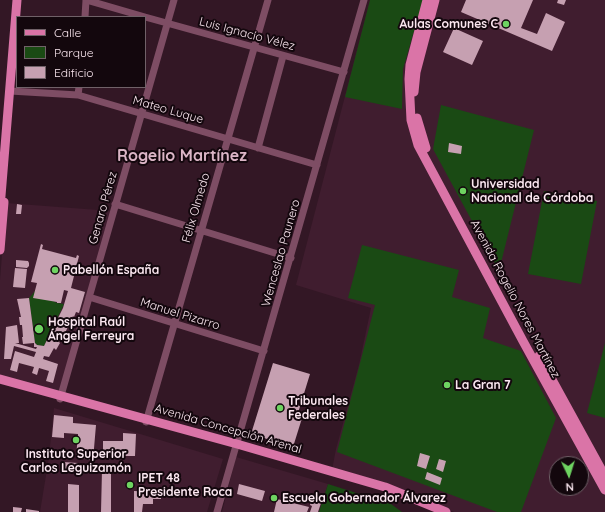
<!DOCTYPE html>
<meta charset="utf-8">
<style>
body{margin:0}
#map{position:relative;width:605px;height:512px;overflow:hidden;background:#331725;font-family:Quicksand,sans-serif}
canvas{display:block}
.legend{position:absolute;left:16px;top:16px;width:130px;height:72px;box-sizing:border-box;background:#13070d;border:1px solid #706168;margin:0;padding:5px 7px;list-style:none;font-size:12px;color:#fce8f1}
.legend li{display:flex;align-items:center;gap:8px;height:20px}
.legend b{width:20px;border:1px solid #706168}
.north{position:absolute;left:549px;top:456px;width:40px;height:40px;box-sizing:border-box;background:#13070d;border:1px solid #706168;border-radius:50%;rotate:176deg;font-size:11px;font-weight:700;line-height:16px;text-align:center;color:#fce8f1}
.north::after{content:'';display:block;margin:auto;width:14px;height:18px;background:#6ed361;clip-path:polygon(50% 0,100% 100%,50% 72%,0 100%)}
</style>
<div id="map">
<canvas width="605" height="512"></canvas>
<ul class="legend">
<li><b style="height:5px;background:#da74a7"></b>Calle</li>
<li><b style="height:11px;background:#1a4a14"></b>Parque</li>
<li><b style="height:11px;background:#c6a0b1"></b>Edificio</li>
</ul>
<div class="north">N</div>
</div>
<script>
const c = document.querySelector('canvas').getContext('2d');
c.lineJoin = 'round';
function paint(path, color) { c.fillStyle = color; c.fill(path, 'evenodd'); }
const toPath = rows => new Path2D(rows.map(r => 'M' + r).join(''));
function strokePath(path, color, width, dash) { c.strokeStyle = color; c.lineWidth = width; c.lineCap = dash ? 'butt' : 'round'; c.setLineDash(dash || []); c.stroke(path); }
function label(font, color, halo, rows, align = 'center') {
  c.font = font + ' Quicksand,sans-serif'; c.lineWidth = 4; c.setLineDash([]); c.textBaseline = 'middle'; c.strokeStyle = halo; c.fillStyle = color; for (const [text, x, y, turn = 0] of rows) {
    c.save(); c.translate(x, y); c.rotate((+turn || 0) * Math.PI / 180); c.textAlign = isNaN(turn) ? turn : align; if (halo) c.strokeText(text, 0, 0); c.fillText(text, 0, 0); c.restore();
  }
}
paint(toPath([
 [370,0,605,0,605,512,454,512,401,490,332,470,336,449,359,365,371,308,296,285],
 [557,464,581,464,581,488,557,488],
 [6,203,111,211,58,397,0,379,0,280],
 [54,408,223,459,207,512,40,512,49,457],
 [236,457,328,484,319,512,222,512]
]), '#401d2f');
paint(toPath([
 [370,0,423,0,403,69,402,109,345,97],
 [441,105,534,130,499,271,433,149],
 [544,191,597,201,581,284,528,274],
 [362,245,459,270,452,297,490,308,483,338,521,351,556,418,521,512,497,512,337,452,375,305,348,298],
 [35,291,57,303,64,304,44,346,37,345,35,343,29,298],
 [605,343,605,418,587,413],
 [328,484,391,504,402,512,319,512]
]), '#1a4a14');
paint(toPath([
 [466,0,533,0,521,28,537,34,546,13,565,22,552,51,461,12],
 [558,0,566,0,564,5,557,3],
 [454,28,483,41,472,65,443,52],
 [449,143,462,146,461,154,448,152],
 [17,204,22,205,21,214,16,214],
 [41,244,43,245,42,249,76,258,77,255,79,256,71,288,85,292,79,313,76,312,74,317,73,316,65,333,64,332,59,342,60,343,56,350,54,348,49,357,44,356,43,359,58,364,53,383,46,381,49,371,39,368,37,375,32,373,34,367,19,363,17,372,10,370,15,351,34,357,36,352,14,346,11,359,4,359,6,327,17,325,19,343,15,343,36,349,37,347,34,347,34,343,23,344,22,337,23,337,22,325,20,325,19,317,21,317,17,299,29,298,35,343,37,345,44,346,63,308,68,291,64,290,61,303,57,303,57,302,33,298,37,283,31,282],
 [16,260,28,261,29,263,29,266,27,268,16,267],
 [15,268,27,269,25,288,13,287],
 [273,363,310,374,298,413,303,415,293,447,251,434],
 [54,415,73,417,73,423,96,425,93,460,76,458,78,434,64,433,64,438,52,437],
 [123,433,136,434,135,456,103,456,103,441,123,441],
 [420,453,430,456,426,469,417,466],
 [439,459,446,461,443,472,436,469],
 [63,462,78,463,77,471,63,470],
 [102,470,111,470,111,512,101,512],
 [427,472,442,478,440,485,425,479],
 [68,484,79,485,79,512,68,512],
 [239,484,265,491,262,501,237,494],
 [134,491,161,492,161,499,153,499,153,504,143,504,142,512,134,512],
 [277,499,309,507,307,512,274,512],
 [311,500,321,503,318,512,310,512,312,506,310,505],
 [13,507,22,508,21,512,13,512],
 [26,509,39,511,39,512,26,512]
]), '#c6a0b1');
strokePath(toPath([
 [86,0,145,17],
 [85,17,86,0],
 [145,17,344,72],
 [10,91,78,95,317,165],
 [78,95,79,87],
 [258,148,283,56],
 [115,204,291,258],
 [89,297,264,351],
 [60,399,174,0],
 [146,422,268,0],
 [217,512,364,0]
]), '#7e4d64', 7);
strokePath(toPath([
 [427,0,410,65,409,79,411,120,418,145,523,341,605,490],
 [414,92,416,72,435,0],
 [417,118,426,148],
 [0,208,17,0],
 [0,250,4,202],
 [539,356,605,476],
 [0,379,237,444,385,487,446,512]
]), '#da74a7', 9);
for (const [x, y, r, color] of [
 [506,24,4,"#6ed361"],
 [463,191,4,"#6ed361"],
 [55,270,4,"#6ed361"],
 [39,329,5,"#6ed361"],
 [447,385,4,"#6ed361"],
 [280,408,4,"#6ed361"],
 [76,440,4,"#6ed361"],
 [130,485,4,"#6ed361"],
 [274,498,4,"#6ed361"]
]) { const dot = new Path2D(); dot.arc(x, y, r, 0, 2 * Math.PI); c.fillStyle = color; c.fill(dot); strokePath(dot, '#13070d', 1.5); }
label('bold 12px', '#fce8f1', '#13070d', [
 ["Aulas Comunes C",498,24,"right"],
 ["Universidad",471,184],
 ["Nacional de Córdoba",471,198],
 ["Pabellón España",63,270],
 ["Hospital Raúl",48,322],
 ["Ángel Ferreyra",48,336],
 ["La Gran 7",455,385],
 ["Tribunales",288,401],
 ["Federales",288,415],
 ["Instituto Superior",76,454,"center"],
 ["Carlos Leguizamón",76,468,"center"],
 ["IPET 48",138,478],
 ["Presidente Roca",138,492],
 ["Escuela Gobernador Álvarez",282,498]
], 'left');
label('12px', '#fce8f1', '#13070d', [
 ["Luis Ignacio Vélez",247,34,15],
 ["Mateo Luque",168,110,16],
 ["Genaro Pérez",103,208,-74],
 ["Félix Olmedo",196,208,-74],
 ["Wenceslao Paunero",281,253,-74],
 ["Avenida Rogelio Nores Martínez",515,299,62],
 ["Manuel Pizarro",180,314,17],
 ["Avenida Concepción Arenal",228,429,16]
]);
label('bold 16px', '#dbb5c6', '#13070d', [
 ["Rogelio Martínez",182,156]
]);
</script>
